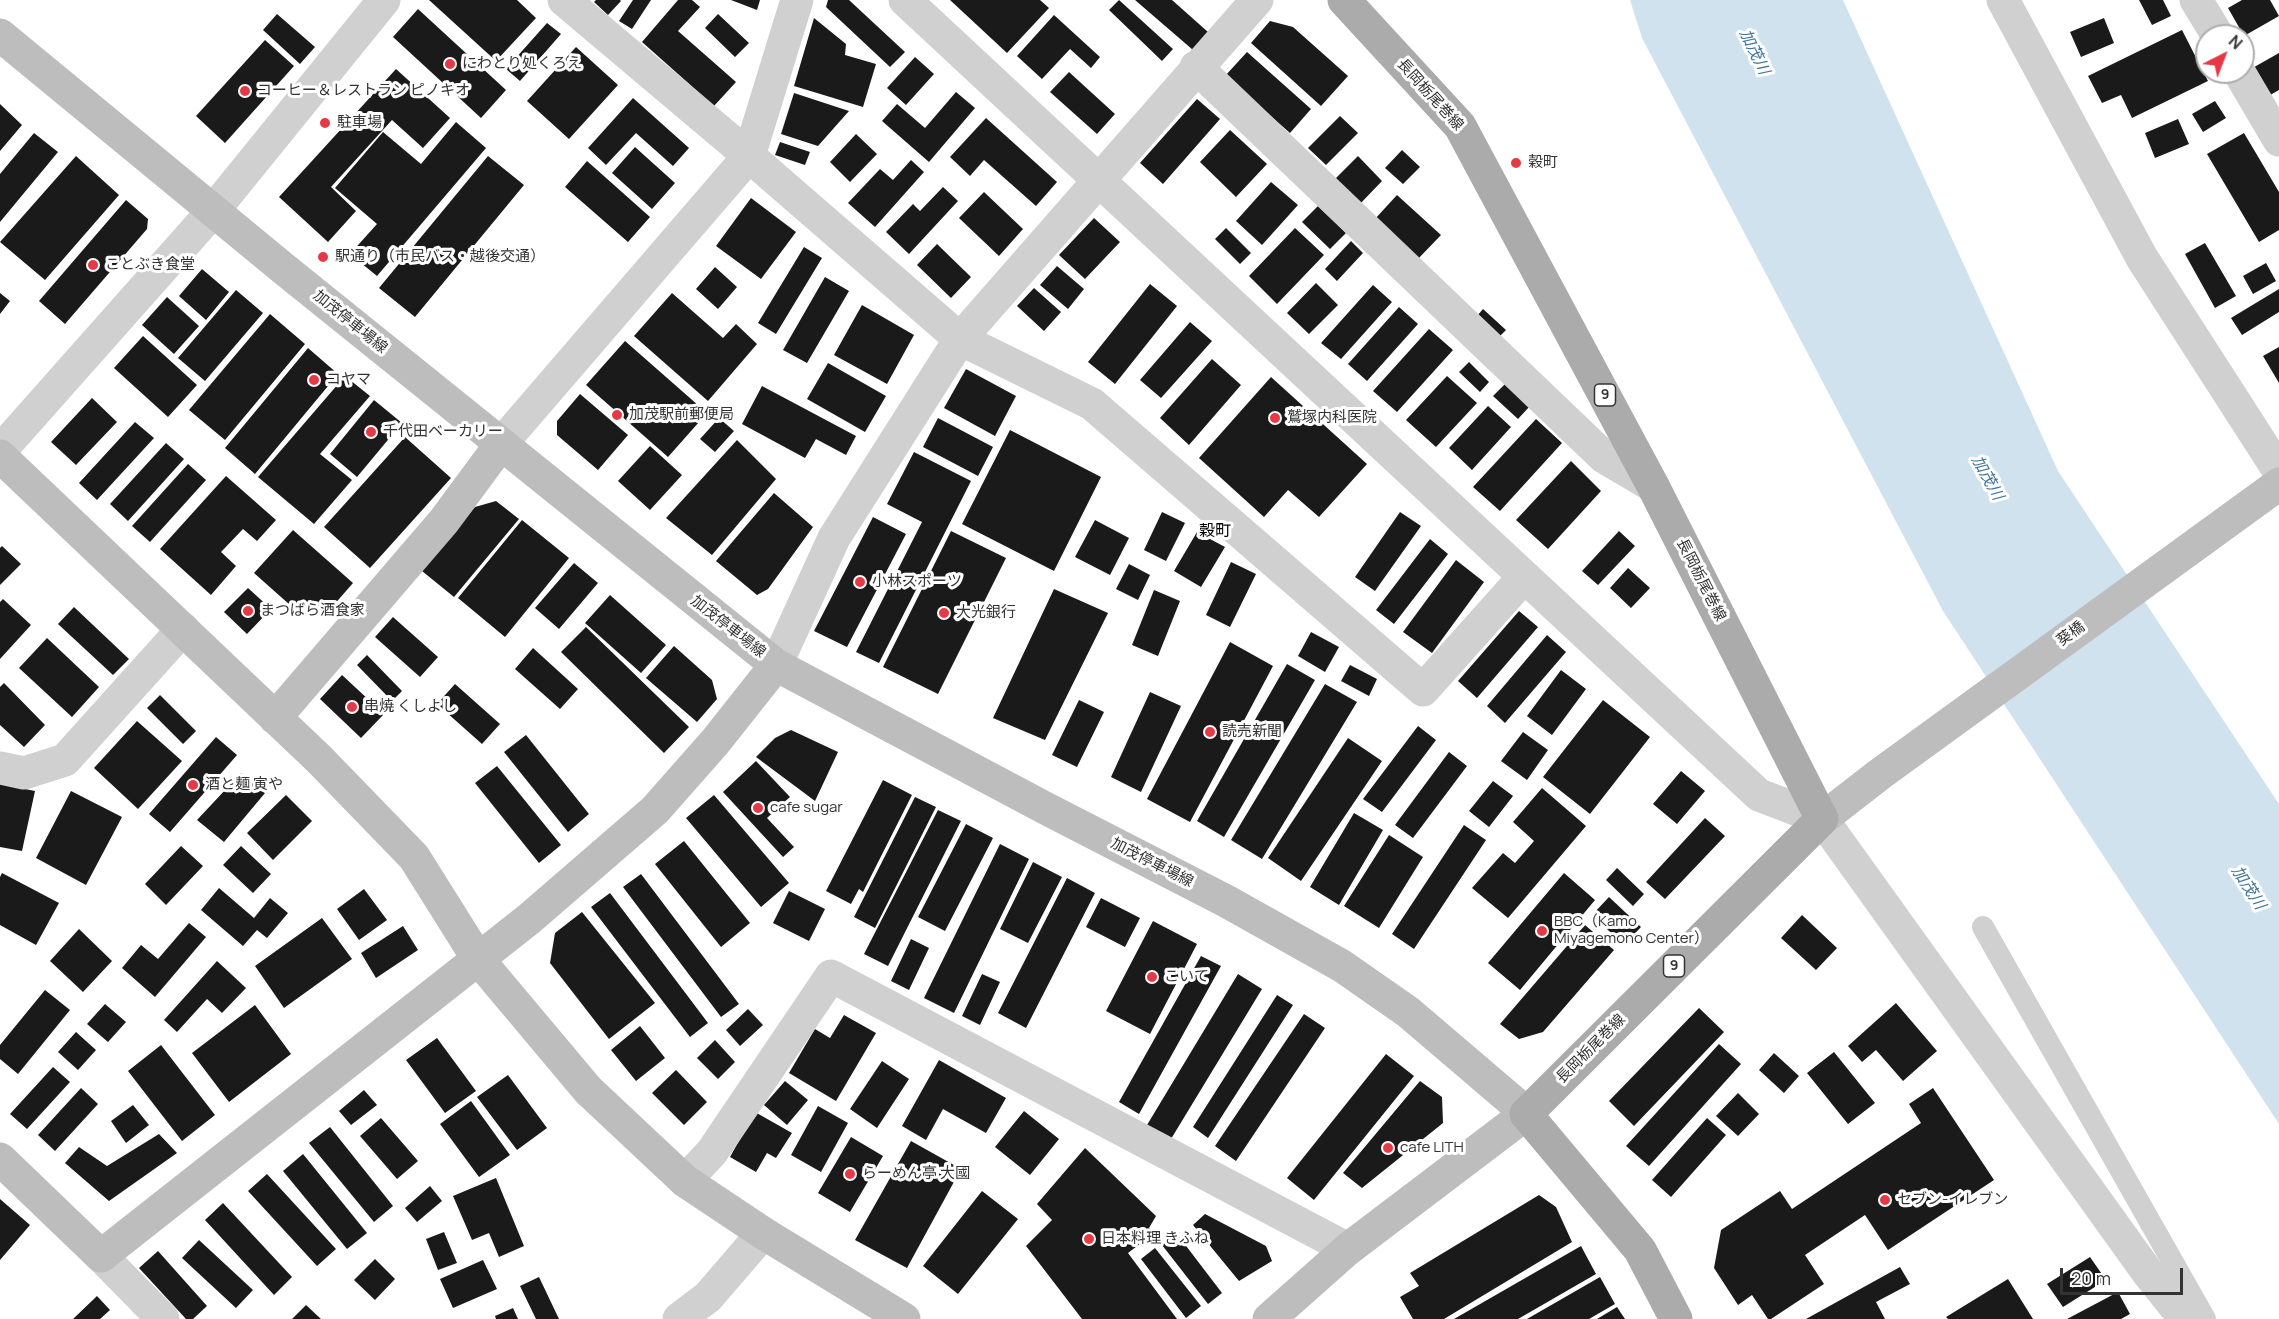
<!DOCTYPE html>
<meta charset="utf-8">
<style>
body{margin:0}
#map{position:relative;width:2279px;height:1319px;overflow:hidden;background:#fff;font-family:Manrope,sans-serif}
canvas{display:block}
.north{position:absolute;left:2195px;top:24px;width:60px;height:60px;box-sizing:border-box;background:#fff;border:2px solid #adadad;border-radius:50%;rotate:42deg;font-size:16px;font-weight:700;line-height:24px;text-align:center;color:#333}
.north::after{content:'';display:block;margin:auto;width:21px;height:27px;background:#e63946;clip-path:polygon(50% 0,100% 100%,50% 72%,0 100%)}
.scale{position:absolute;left:2060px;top:1268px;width:123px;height:27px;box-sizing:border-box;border:3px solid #333;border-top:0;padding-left:8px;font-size:18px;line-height:21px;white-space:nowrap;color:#333;-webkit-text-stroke:4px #fff;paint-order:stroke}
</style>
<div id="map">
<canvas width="2279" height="1319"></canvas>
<div class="north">N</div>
<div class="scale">20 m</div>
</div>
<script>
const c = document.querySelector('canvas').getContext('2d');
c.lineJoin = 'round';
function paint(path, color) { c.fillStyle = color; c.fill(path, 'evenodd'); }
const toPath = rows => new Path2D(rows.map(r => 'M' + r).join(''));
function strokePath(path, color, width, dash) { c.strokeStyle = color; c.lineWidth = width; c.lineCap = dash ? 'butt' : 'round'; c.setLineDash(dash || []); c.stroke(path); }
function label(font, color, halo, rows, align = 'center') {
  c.font = font + ' Manrope,"Noto Sans JP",sans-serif'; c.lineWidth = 6; c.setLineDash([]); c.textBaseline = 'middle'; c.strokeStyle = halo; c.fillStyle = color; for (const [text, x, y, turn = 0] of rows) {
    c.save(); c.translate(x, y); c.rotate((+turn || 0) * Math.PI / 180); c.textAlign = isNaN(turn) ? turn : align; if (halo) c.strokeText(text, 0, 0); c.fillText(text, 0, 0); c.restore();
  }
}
paint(toPath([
 [1630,0,1843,0,2058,471,2279,804,2279,1124,1943,611,1642,38]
]), '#cfe2ee');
paint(toPath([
 [429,0,517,0,536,18,496,61],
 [596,0,620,0,621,1,608,15,594,2],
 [633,0,651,0,632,29,619,21],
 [678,0,692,0,700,7,678,31,736,82,714,106,642,42],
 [731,0,760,0,757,10],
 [828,0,849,0,905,52,890,67,826,7],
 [950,0,1040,0,1049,8,1007,53],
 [1119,0,1173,49,1162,61,1109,10],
 [1135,0,1172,0,1208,32,1193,50],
 [2139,0,2163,0,2171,16,2152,25],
 [2242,0,2270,0,2279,16,2244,36,2228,8],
 [418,9,506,90,481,118,393,37],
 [277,14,315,47,300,64,263,30],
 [718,14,749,43,735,57,705,28],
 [1054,15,1100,57,1091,68,1070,49,1042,79,1017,56],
 [814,18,846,44,845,55,876,64,863,107,794,86],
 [2104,18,2114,43,2081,57,2070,32],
 [1270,21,1293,27,1348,76,1321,106,1251,43],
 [547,23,561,34,520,81,506,69],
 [2182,30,2208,81,2132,118,2121,95,2102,103,2088,76],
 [265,40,294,66,225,143,196,116],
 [576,47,618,85,569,139,527,101],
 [1247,52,1311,109,1290,133,1225,76],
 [2279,53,2279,90,2265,98,2249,70],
 [915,57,934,74,906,105,887,88],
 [396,69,450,118,423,148,392,120,331,187,356,211,328,242,279,197],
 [1069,72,1115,114,1097,134,1050,92],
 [956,92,975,108,929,162,882,121,897,104,925,128],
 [794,93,849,111,818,146,781,134],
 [633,98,689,148,673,166,636,133,606,165,588,148],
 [1197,99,1220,119,1163,184,1140,163],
 [2215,101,2226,118,2203,132,2192,114],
 [0,104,22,125,0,151],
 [1340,116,1358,133,1326,165,1308,148],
 [986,118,1057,182,1036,206,984,160,970,176,950,157],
 [2178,119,2189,144,2155,158,2145,133],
 [456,122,486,148,377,276,350,254,377,224,335,188,383,132,421,164],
 [1230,130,1267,164,1236,197,1200,162],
 [34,133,58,152,0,222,0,174],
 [2244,133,2279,192,2279,230,2259,242,2207,154],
 [856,134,877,154,850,182,830,162],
 [780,142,810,152,805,165,775,155],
 [635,147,675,183,652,209,612,173],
 [1402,150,1420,167,1403,184,1385,168],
 [76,156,119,195,45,280,0,242],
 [488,156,524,185,415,317,379,288],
 [1358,156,1382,181,1358,206,1333,181],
 [911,160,924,172,875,227,848,203,880,169,893,180],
 [587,161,650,217,628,242,565,187],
 [1271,182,1298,205,1262,245,1236,221],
 [943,187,958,201,909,254,886,232,913,204,920,211],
 [984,192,1023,229,999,256,959,218],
 [1397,195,1441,235,1417,260,1374,220],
 [751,198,796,232,761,279,716,246],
 [126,200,148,219,147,229,65,324,39,301],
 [1318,206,1346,233,1330,249,1302,222],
 [1094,218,1120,242,1085,279,1059,255],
 [1226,228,1251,253,1240,264,1215,239],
 [1295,228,1324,255,1277,304,1249,276],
 [1351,241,1363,253,1337,281,1325,269],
 [2205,243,2236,296,2215,308,2185,254],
 [937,244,971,277,951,298,917,265],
 [804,247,822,258,776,334,758,323],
 [2266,263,2276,281,2253,294,2243,276],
 [1057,266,1084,289,1068,309,1040,285],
 [715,267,737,287,718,309,696,289],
 [202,269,229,292,206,320,179,296],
 [825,277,849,291,807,363,783,350],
 [1316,283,1338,305,1309,334,1287,313],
 [1150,284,1177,306,1115,384,1088,362],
 [1373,285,1392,302,1341,359,1321,343],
 [1034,288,1061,312,1044,331,1017,306],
 [2279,289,2279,312,2242,335,2231,318],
 [236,290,263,313,205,381,178,358],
 [0,293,10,301,0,314],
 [672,293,723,338,736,324,757,344,708,401,634,336],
 [167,297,199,326,174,354,142,325],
 [862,305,914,335,887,384,834,355],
 [1399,307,1418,324,1367,381,1348,364],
 [1483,309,1506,330,1500,336,1477,316],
 [270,314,305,344,225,440,189,410],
 [1190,322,1212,341,1161,398,1140,380],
 [1429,329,1453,350,1397,412,1373,391],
 [143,336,197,385,168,417,114,368],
 [625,341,707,413,668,457,586,385],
 [2279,347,2279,383,2263,356],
 [308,348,338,374,255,474,225,448],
 [1212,359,1241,385,1189,445,1160,418],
 [1469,362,1489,382,1480,392,1459,372],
 [828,363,886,396,865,432,807,399],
 [966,369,1016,396,995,436,944,408],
 [345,376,370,396,320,454,352,480,314,524,258,477],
 [1447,376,1477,403,1436,447,1406,420],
 [1271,377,1367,464,1319,517,1288,490,1264,517,1199,458],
 [1505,384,1530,406,1518,419,1493,396],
 [762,386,856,436,846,455,816,439,805,458,742,424],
 [580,394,628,435,598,470,557,435,557,421],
 [92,398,117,422,76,465,51,442],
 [374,400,402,423,357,477,330,454],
 [1488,406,1511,427,1472,470,1449,448],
 [719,418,734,431,715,452,700,439],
 [938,418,993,447,978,476,923,447],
 [1536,419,1562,443,1500,511,1473,487],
 [135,422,154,438,97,500,79,483],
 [1010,430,1101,477,1054,571,962,524],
 [405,437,451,478,370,568,324,527],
 [737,440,776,479,712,555,666,518],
 [166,443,184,459,128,521,110,504],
 [650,446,682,475,650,510,618,481],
 [914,452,971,481,879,663,856,652,922,522,887,504],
 [1571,461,1601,491,1548,549,1516,520],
 [188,464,206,480,150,542,132,526],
 [226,476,276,520,257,541,243,529,221,552,236,566,211,595,160,549],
 [774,493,813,527,768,589,757,595,716,561],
 [496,501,519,519,454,597,422,571,475,507],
 [1162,512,1185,523,1166,561,1144,550],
 [1400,512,1421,526,1375,591,1355,577],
 [873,517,906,534,847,647,814,631],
 [522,520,569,558,505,637,458,598],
 [1095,520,1129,538,1110,575,1075,557],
 [293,530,353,583,326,614,310,600,299,613,254,573],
 [951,531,1006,558,938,694,883,667],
 [1619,531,1635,546,1598,585,1582,571],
 [1197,532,1225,547,1201,587,1174,571],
 [1430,539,1448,554,1394,624,1376,610],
 [2,546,21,564,0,585,0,548],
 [1456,560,1484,582,1432,653,1403,632],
 [1231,562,1256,574,1230,627,1206,615],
 [574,563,598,583,559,629,535,608],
 [1129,564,1150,575,1138,600,1116,589],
 [1628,568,1650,588,1631,608,1610,588],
 [248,588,271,609,247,634,224,612],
 [1054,589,1108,613,1045,740,993,718],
 [1154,590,1180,601,1158,656,1132,645],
 [610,595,666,645,641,673,585,623],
 [3,599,31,625,0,659,0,602],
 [74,607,129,659,113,675,58,624],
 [1519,611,1538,627,1477,698,1458,681],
 [393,617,438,657,420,677,375,637],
 [586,627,689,727,664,753,561,652],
 [1311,632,1339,647,1325,672,1298,656],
 [1547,635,1566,652,1505,723,1487,706],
 [47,638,99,687,72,717,19,668],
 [1230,642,1273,666,1190,822,1147,799],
 [674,646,712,680,717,699,697,722,646,678],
 [533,648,578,689,560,709,515,669],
 [367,655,402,691,392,701,357,665],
 [1287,664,1315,680,1224,837,1197,821],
 [1350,665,1377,679,1369,696,1341,681],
 [1561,670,1586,689,1552,735,1527,716],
 [342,675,384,714,361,738,320,699],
 [4,683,45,725,24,747,0,725,0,687],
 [455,684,500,724,482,744,437,704],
 [1325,684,1357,702,1262,859,1231,840],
 [1150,692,1181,706,1141,792,1111,777],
 [160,695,196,731,183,744,147,708],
 [1079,700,1104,712,1077,767,1052,755],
 [1603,700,1650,737,1590,814,1543,777],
 [137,721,182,761,138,809,94,768],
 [1418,726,1436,740,1382,812,1363,799],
 [791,730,838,752,815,801,756,757,775,738],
 [1523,732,1548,750,1527,780,1501,761],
 [526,735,589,814,568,832,504,752],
 [216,737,237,755,170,832,149,814],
 [1348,738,1382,761,1301,881,1268,858],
 [1449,752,1467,766,1413,838,1395,825],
 [756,761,790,797,767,818,794,847,783,857,723,792],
 [497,766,561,845,539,863,475,783],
 [1681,771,1705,791,1677,824,1653,804],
 [241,773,265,793,224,842,197,820],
 [883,780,912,795,863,892,859,889,851,904,826,891],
 [1493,781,1513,796,1489,827,1469,811],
 [0,784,35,791,22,851,0,847],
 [1542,788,1586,826,1508,918,1472,888,1503,853,1515,863,1534,841,1513,822],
 [71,791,122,817,86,885,36,858],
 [286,795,312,821,273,860,247,833],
 [714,795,789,883,761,907,686,818],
 [915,797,936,807,875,928,854,917],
 [938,810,961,821,888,966,864,954],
 [1354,813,1383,830,1339,905,1310,887],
 [1705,818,1725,836,1665,899,1646,882],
 [966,824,993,838,945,931,918,917],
 [1464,825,1486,840,1414,949,1392,934],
 [1389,835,1423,857,1379,928,1344,906],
 [684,841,750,923,721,947,655,864],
 [1000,844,1029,859,954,1013,924,998],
 [181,846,203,866,166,905,145,884],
 [241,846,271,874,253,893,223,865],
 [1033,862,1062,877,1028,943,1000,929],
 [1617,868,1644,894,1633,906,1606,880],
 [2,873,59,903,36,945,0,925,0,877],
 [1564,873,1595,900,1520,990,1488,963],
 [641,874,739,1004,721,1017,623,887],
 [1067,878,1095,893,1026,1028,998,1013],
 [219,888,254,918,270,898,288,913,267,938,257,930,243,946,201,910],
 [364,889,387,920,359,940,337,909],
 [789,891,825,909,809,941,773,923],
 [610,893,708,1023,690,1037,591,907],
 [1609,897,1641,927,1624,945,1592,915],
 [1101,898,1140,918,1125,947,1086,927],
 [582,912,655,1003,609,1039,550,963,555,933],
 [1802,915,1837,948,1816,970,1781,938],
 [322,918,352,959,284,1008,255,966],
 [1153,921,1197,944,1150,1034,1106,1011],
 [189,923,206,937,155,997,122,968,141,945,158,959],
 [1585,925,1614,950,1543,1032,1519,1039,1500,1024],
 [403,926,418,950,376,978,361,953],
 [79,929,112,961,83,992,50,961],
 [911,939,929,948,909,990,891,981],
 [1201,956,1221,966,1139,1114,1119,1102],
 [217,961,246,988,222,1013,207,999,177,1032,164,1020],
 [982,974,1000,982,980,1025,962,1016],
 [1238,974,1262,989,1171,1139,1147,1125],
 [45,990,70,1010,18,1074,0,1059,0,1045],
 [1277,995,1293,1005,1208,1138,1193,1127],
 [1896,1003,1937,1051,1903,1081,1876,1050,1862,1062,1848,1046],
 [105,1004,126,1022,108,1042,87,1024],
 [255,1005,291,1054,229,1102,192,1053],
 [1699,1008,1724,1032,1634,1126,1609,1101],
 [748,1009,763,1025,740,1046,726,1030],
 [1304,1014,1325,1028,1236,1161,1215,1146],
 [844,1015,876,1033,836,1101,789,1073,815,1029,830,1038],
 [640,1026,665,1058,636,1081,611,1050],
 [76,1032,96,1050,78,1070,58,1052],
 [437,1038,476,1091,445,1113,406,1060],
 [715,1040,735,1062,718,1079,697,1058],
 [1719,1044,1741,1064,1649,1166,1626,1146],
 [161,1045,215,1115,182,1141,128,1071],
 [1834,1052,1875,1103,1848,1124,1807,1073],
 [1774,1053,1799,1076,1784,1093,1759,1070],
 [1386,1054,1414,1076,1314,1200,1287,1178],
 [939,1060,1006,1098,986,1133,943,1109,926,1140,902,1126],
 [882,1061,909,1079,877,1128,850,1109],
 [53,1067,70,1082,27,1129,10,1114],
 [676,1070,707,1102,684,1125,652,1093],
 [508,1075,547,1128,517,1150,477,1097],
 [785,1081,808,1100,787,1125,764,1105],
 [1420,1081,1442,1097,1443,1123,1362,1188,1343,1173],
 [81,1088,98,1104,55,1151,38,1135],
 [1933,1088,1994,1180,1888,1250,1865,1215,1805,1255,1824,1284,1771,1319,1768,1319,1752,1295,1738,1305,1714,1268,1721,1230,1780,1191,1792,1209,1921,1123,1909,1104],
 [364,1090,377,1105,351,1125,339,1111],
 [1738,1093,1759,1114,1738,1136,1716,1116],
 [471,1101,510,1155,479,1177,440,1124],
 [133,1105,149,1125,126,1143,111,1121],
 [818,1106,848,1123,821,1172,791,1155],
 [1024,1111,1059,1139,1030,1175,995,1147],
 [755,1112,792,1133,776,1158,767,1153,756,1172,730,1157],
 [381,1118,418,1161,397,1179,360,1136],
 [1707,1118,1726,1135,1671,1197,1652,1180],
 [330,1127,393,1206,374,1222,309,1143],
 [159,1134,177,1153,109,1201,65,1163,79,1147,107,1166],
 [851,1137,883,1156,850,1212,818,1193],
 [911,1141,961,1169,907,1268,855,1240],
 [1085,1148,1156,1216,1149,1228,1154,1233,1128,1253,1177,1319,1082,1319,1026,1246,1052,1220,1037,1204],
 [303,1154,367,1233,347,1249,283,1171],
 [267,1174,336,1249,317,1266,248,1191],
 [496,1178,524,1246,499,1257,489,1233,472,1240,453,1196],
 [430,1186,442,1201,417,1222,405,1208],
 [982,1191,1018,1219,958,1294,923,1266],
 [1539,1195,1556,1207,1572,1242,1444,1319,1413,1319,1400,1297,1419,1286,1410,1273],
 [0,1199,30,1225,0,1260],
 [223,1203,292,1277,274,1295,205,1220],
 [1205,1214,1266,1246,1272,1261,1239,1281,1193,1225],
 [444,1232,457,1263,438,1270,426,1239],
 [1177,1234,1222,1293,1208,1304,1162,1245],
 [199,1240,253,1290,236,1308,182,1258],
 [1581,1246,1596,1274,1518,1319,1454,1319],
 [1155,1248,1201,1306,1186,1318,1141,1259],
 [158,1251,207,1306,193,1319,186,1319,139,1268],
 [2090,1257,2106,1280,2063,1307,2047,1284],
 [375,1259,395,1279,375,1300,354,1280],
 [483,1260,497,1289,453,1308,440,1279],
 [1900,1267,1910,1284,1876,1302,1885,1319,1806,1319],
 [539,1277,559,1319,536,1319,520,1286],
 [1600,1277,1615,1304,1589,1319,1527,1319],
 [2008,1279,2033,1319,1948,1319,1946,1317],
 [2118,1292,2130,1314,2121,1319,2067,1319],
 [97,1296,110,1310,100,1319,73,1319],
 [306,1305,321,1319,292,1319],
 [1617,1307,1625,1319,1597,1319],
 [513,1308,518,1319,496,1319,495,1316]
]), '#1a1a1a');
strokePath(toPath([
 [1983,927,2205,1319]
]), '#d0d0d0', 22);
strokePath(toPath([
 [564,0,749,156,960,339,1092,404,1423,690,1523,578],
 [905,0,1759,795,1822,819,2148,1273,2185,1319],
 [2003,0,2142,258,2279,471],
 [2196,0,2218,36],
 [1196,67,1604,457,1653,486],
 [2239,72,2279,140],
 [501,444,749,156,797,0],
 [0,451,213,211,384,0],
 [776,665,834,538,960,339,1257,0],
 [0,768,24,773,65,760,183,629],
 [685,1181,712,1152,831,976,1348,1249],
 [101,1256,163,1319],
 [679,1319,708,1297,763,1233]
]), '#d0d0d0', 33);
strokePath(toPath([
 [0,35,284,269,776,665,1047,809,1226,901,1342,966,1408,1012,1524,1111,1526,1114,1348,1249,1269,1319],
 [0,456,319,759,414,857,478,959,588,1090,685,1181,763,1233,904,1319],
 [275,718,444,521,501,444],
 [1822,819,1880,774,2279,484],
 [0,1159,101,1256,529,919,655,810,715,742,776,665]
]), '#bdbdbd', 33);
strokePath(toPath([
 [1344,0,1460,126,1653,486,1822,819,1526,1114,1640,1250,1676,1319]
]), '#ababab', 33);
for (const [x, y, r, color] of [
 [450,64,6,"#e63946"],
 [245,91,6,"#e63946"],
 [325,123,6,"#e63946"],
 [1516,163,6,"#e63946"],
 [323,257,6,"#e63946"],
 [93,265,6,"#e63946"],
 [314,380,6,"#e63946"],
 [617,415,6,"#e63946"],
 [1275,418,6,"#e63946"],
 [371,432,6,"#e63946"],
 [860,582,6,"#e63946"],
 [248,611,6,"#e63946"],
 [944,613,6,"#e63946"],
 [352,707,6,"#e63946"],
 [1210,732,6,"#e63946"],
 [193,785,6,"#e63946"],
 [758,808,6,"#e63946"],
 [1542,931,6,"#e63946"],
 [1152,977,6,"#e63946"],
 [1388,1148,6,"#e63946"],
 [850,1174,6,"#e63946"],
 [1885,1200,6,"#e63946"],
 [1089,1239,6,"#e63946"]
]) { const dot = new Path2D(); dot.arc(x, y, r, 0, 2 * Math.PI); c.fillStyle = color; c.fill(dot); strokePath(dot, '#fff', 2); }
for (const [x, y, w] of [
 [1605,395,21],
 [1674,966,21]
]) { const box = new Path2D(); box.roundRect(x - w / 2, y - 11, w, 22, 4.5); c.fillStyle = '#fff'; c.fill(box); strokePath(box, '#333', 1.5); }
label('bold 14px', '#333', null, [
 ["9",1605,395],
 ["9",1674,966]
]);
label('15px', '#333', '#fff', [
 ["にわとり処くろえ",462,64],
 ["コーヒー＆レストラン ピノキオ",257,91],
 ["駐車場",337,123],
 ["穀町",1528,163],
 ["駅通り（市民バス・越後交通）",335,257],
 ["ことぶき食堂",105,265],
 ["コヤマ",326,380],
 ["加茂駅前郵便局",629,415],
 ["鷲塚内科医院",1287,418],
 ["千代田ベーカリー",383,432],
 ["小林スポーツ",872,582],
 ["まつばら酒食家",260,611],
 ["大光銀行",956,613],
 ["串焼 くしよし",364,707],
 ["読売新聞",1222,732],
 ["酒と麺 寅や",205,785],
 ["cafe sugar",770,808],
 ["BBC（Kamo",1554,922],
 ["Miyagemono Center）",1554,939],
 ["こいて",1164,977],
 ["cafe LITH",1400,1148],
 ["らーめん亭 大國",862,1174],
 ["セブン-イレブン",1897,1200],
 ["日本料理 きふね",1101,1239]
], 'left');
label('15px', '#333', '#fff', [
 ["長岡栃尾巻線",1430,95,48],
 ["加茂停車場線",350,322,39],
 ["長岡栃尾巻線",1701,580,63],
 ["加茂停車場線",728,627,38],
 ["葵橋",2071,634,-36],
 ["加茂停車場線",1152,863,27],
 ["長岡栃尾巻線",1591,1049,-45]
]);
label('italic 16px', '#3f7597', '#fff', [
 ["加茂川",1754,52,64],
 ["加茂川",1987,478,61],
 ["加茂川",2248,888,57]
]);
label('16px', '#000', '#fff', [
 ["穀町",1215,532]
]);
</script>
